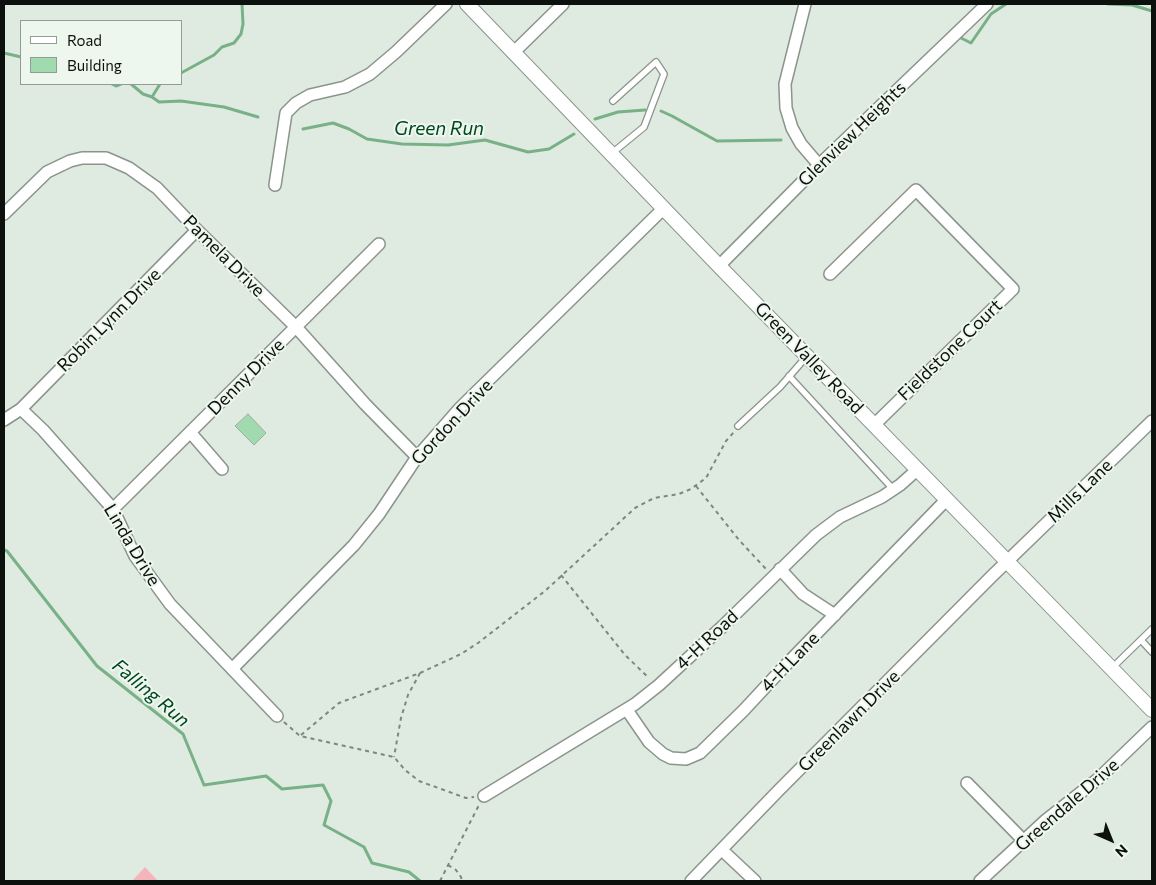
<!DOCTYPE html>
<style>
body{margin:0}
#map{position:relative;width:1156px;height:885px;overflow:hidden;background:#dfeae1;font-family:Commissioner,sans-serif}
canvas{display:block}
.frame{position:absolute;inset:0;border:5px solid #0d110e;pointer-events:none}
.legend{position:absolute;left:20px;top:20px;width:162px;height:65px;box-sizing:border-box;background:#edf7ee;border:1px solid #939b94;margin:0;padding:6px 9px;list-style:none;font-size:15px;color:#0d110e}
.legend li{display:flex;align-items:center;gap:10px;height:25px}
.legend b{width:25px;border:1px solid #939b94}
.north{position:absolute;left:1086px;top:815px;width:50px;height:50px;-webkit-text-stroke:4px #edf7ee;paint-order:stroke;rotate:136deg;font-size:14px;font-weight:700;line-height:20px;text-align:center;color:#0d110e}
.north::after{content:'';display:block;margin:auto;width:18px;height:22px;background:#0d110e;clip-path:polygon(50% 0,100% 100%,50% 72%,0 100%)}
</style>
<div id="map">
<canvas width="1156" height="885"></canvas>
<div class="frame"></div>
<ul class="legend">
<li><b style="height:6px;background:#fff"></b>Road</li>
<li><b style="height:14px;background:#a1daae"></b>Building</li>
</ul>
<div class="north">N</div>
</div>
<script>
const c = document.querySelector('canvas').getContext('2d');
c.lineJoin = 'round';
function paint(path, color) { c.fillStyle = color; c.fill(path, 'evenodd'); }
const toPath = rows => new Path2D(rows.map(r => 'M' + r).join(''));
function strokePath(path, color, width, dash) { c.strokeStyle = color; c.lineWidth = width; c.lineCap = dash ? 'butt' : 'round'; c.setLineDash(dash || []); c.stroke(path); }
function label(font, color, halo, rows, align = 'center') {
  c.font = font + ' Commissioner,sans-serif'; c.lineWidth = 4; c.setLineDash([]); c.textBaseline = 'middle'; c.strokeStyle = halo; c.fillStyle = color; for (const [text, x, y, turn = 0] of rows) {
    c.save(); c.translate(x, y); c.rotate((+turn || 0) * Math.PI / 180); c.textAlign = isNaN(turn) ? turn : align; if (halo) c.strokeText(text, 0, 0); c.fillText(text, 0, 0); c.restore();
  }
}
paint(toPath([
 [145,867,158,881,132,881]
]), '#f5b4b9');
strokePath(toPath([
 [1108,4,1132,5,1152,11],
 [961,38,971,43,991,14,1006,4],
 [4,53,21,57],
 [181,73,214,55,222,47,234,43,241,34,243,24,242,4],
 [112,84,116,86,121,84],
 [131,84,143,94,152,97,159,102,181,101,224,107,258,117],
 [152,97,160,84],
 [661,111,672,116,717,141,781,140],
 [595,119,618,112,645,110],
 [303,129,333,123,349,129,367,139,402,144,448,145,485,140,528,152,549,149,574,134],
 [4,550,7,551,97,666,183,734,204,785,266,776,282,789,323,785,331,801,324,825,364,847,372,863,409,872,420,881]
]), '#79b187', 3);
const building = toPath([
 [248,414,266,433,254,445,235,426,248,414]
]);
paint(building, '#a1daae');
strokePath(building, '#a2aca4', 1);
const service = toPath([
 [611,154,644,127,664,74,656,62,613,101],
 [789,376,893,489],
 [738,426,780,387,807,356],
 [1141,640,1152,652],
 [1112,668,1152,629]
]);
const minor = toPath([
 [805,4,785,84,786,108,792,128,801,144,819,165],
 [513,53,563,4],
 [275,185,286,113,296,103,310,95,345,87,370,74,396,52,446,4],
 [4,214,47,172,70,161,82,158,106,158,129,168,157,188,197,230,296,327,365,404,417,457],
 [719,266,819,165,987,4],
 [830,274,916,190,1013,289,874,425],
 [21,409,197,230],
 [4,420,21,409,43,430,113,509,135,556,170,604,277,716],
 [190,432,222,469],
 [113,509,379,244],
 [780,569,803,594,835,615],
 [232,669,354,545,379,514,417,457,459,409,664,208],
 [627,710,649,742,663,754,671,758,686,759,700,753,744,710,782,669,947,499],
 [967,783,1024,841],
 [484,796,635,704,659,685,723,626,816,535,840,517,882,497,900,485,918,469],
 [722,850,755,881],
 [691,881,779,790,992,576,1152,421],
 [980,881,1046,820,1098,779,1152,727]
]);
const tertiary = toPath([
 [467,4,719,266,1152,710]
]);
strokePath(service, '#8b948d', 8);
strokePath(minor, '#8b948d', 14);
strokePath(tertiary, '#8b948d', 16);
strokePath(toPath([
 [696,486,739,540,766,569],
 [561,575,625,655,649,678],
 [420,673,461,654,478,643,545,591,635,508,654,498,679,494,691,489,706,478,726,441,734,432],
 [284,722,300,736,394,757,405,770,419,781,466,798,474,797],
 [301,735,339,703,420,673,408,695,401,718,394,757],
 [448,865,456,870,461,877,462,881],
 [440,881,479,805]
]), '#7e8680', 2, [4, 4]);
strokePath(service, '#fff', 5.5);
strokePath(minor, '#fff', 11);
strokePath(tertiary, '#fff', 14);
label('18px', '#0d110e', '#edf7ee', [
 ["Glenview Heights",852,134,-44],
 ["Pamela Drive",224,256,45],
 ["Robin Lynn Drive",109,320,-45],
 ["Fieldstone Court",950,350,-44],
 ["Green Valley Road",809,358,46],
 ["Denny Drive",246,377,-45],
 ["Gordon Drive",452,422,-47],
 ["Mills Lane",1080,491,-44],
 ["Linda Drive",132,545,59],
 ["4-H Road",707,640,-43],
 ["4-H Lane",790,662,-46],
 ["Greenlawn Drive",849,721,-45],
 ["Greendale Drive",1067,805,-41]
]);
label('italic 19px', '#00461f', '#edf7ee', [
 ["Green Run",439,129],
 ["Falling Run",151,693,40]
]);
</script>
